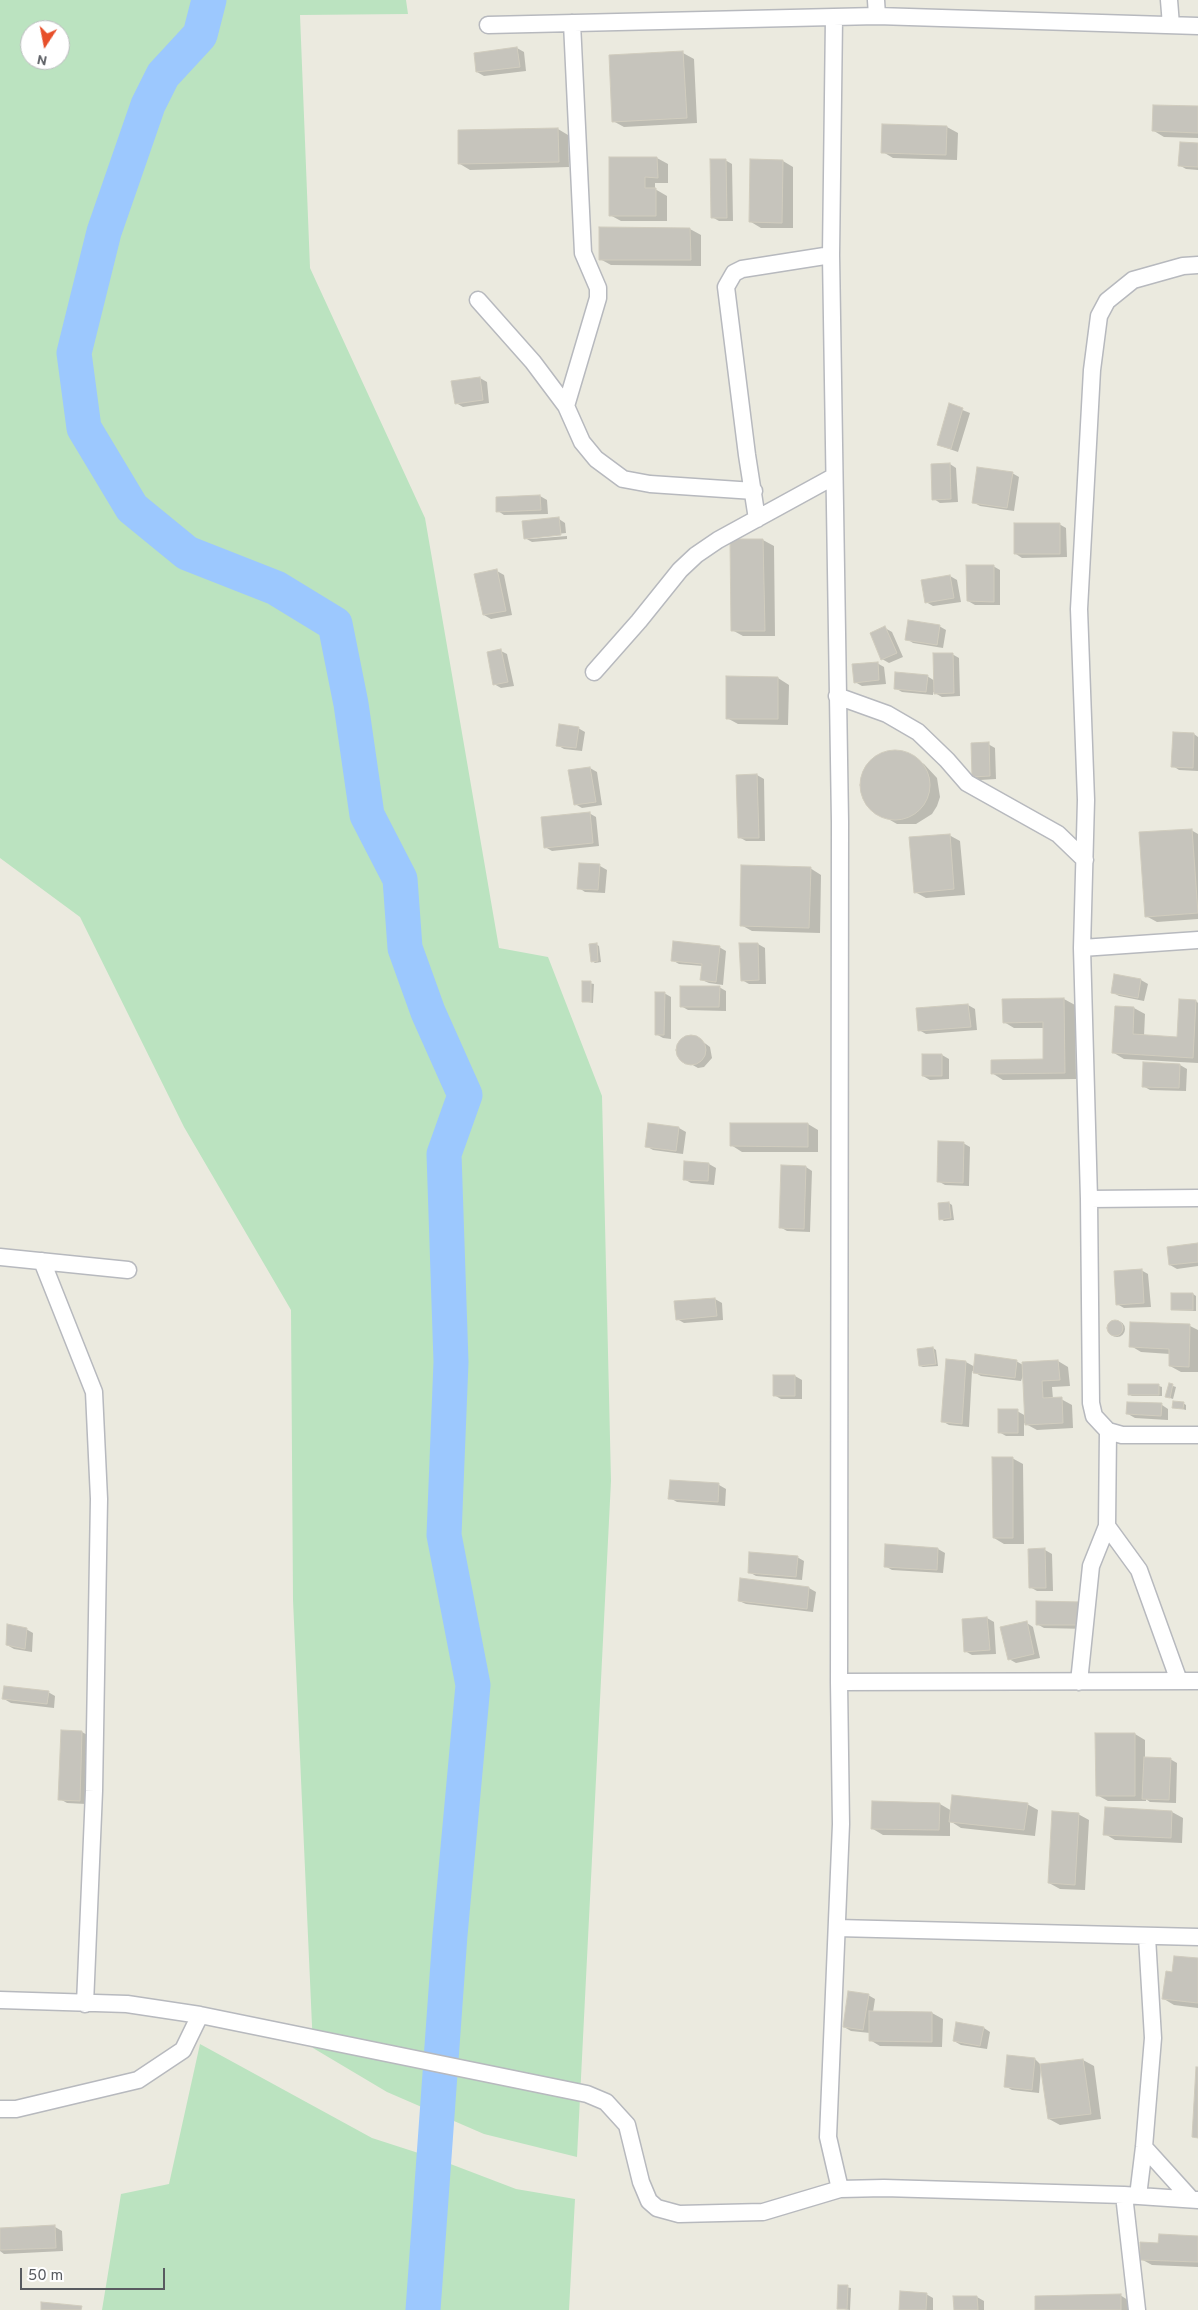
<!DOCTYPE html>
<style>
body{margin:0}
#map{position:relative;width:1198px;height:2310px;overflow:hidden;background:#ebeadf;font-family:Overpass,sans-serif}
canvas{display:block}
.north{position:absolute;left:20px;top:20px;width:50px;height:50px;box-sizing:border-box;background:#fff;border:1px solid #bcbdbf;border-radius:50%;rotate:191deg;font-size:14px;font-weight:700;line-height:20px;text-align:center;color:#585b60}
.north::after{content:'';display:block;margin:auto;width:18px;height:22px;background:#e74f2a;clip-path:polygon(50% 0,100% 100%,50% 72%,0 100%)}
.scale{position:absolute;left:20px;top:2268px;width:145px;height:22px;box-sizing:border-box;border:2px solid #585b60;border-top:0;padding-left:6px;font-size:15px;line-height:18px;white-space:nowrap;color:#585b60;-webkit-text-stroke:4px #fff;paint-order:stroke}
</style>
<div id="map">
<canvas width="1198" height="2310"></canvas>
<div class="north">N</div>
<div class="scale">50 m</div>
</div>
<script>
const c = document.querySelector('canvas').getContext('2d');
c.lineJoin = 'round';
function paint(path, color) { c.fillStyle = color; c.fill(path, 'evenodd'); }
const toPath = rows => new Path2D(rows.map(r => 'M' + r).join(''));
function strokePath(path, color, width, dash) { c.strokeStyle = color; c.lineWidth = width; c.lineCap = dash ? 'butt' : 'round'; c.setLineDash(dash || []); c.stroke(path); }
paint(toPath([
 [0,0,406,0,408,14,300,15,310,268,425,518,499,948,548,957,602,1096,611,1481,577,2157,484,2134,387,2092,313,2048,293,1600,291,1310,184,1127,80,917,0,858],
 [30,30,60,30,60,60,30,60],
 [200,2044,372,2138,440,2160,516,2189,575,2199,569,2310,102,2310,121,2194,169,2184]
]), '#bbe3c0');
paint(toPath([
 [517,48,524,52,526,71,484,76,477,72],
 [683,53,694,59,697,123,624,127,613,121,610,56],
 [1198,107,1198,138,1164,137,1154,131],
 [883,125,947,127,958,133,957,160,893,158,883,152],
 [558,129,568,135,569,167,470,170,460,164],
 [1198,144,1198,170,1186,169,1179,165],
 [610,158,657,158,668,164,668,183,655,183,655,189,667,196,667,221,621,221,610,215],
 [725,160,732,164,733,221,719,221,712,217],
 [783,161,793,167,793,228,761,228,751,222],
 [601,229,690,229,701,235,701,266,611,265,600,259],
 [480,378,487,382,489,403,463,407,456,403],
 [950,405,970,413,958,452,938,445],
 [950,464,956,468,958,502,940,503,934,499],
 [1012,473,1019,477,1014,511,980,506,973,502],
 [540,496,547,500,548,514,504,515,498,511,497,498],
 [559,519,565,523,566,533,530,537,530,539,567,536,567,539,532,542,525,538],
 [1059,524,1066,528,1067,557,1022,558,1016,554],
 [731,540,763,540,774,546,775,636,743,636,732,630],
 [993,566,1000,570,1000,605,975,605,968,601],
 [497,571,504,575,512,615,491,619,484,615],
 [950,576,957,580,961,602,933,606,926,602],
 [939,626,946,630,943,648,913,643,907,639],
 [885,628,892,632,903,657,889,663,882,659],
 [501,651,507,654,514,686,501,688,494,684],
 [952,654,959,658,960,696,942,697,933,692,933,695,902,692,895,688,927,676,935,681],
 [877,663,884,667,886,684,862,686,855,682],
 [728,678,778,678,789,685,788,725,738,724,727,718],
 [578,728,585,732,582,751,564,749,557,745],
 [1194,734,1198,737,1198,771,1179,770,1173,766],
 [988,744,995,748,996,779,980,780,973,776],
 [885,753,904,753,913,757,924,764,937,778,940,797,937,806,932,814,916,824,897,824,869,808,864,800,862,791,864,772,869,764],
 [590,768,597,772,602,805,582,808,575,804],
 [757,775,764,779,765,841,746,841,739,837],
 [589,813,596,817,599,846,552,851,545,847],
 [1191,830,1198,834,1198,919,1157,922,1146,916],
 [949,835,960,841,965,895,926,898,915,892],
 [600,866,607,870,605,893,585,892,579,888],
 [810,868,821,875,820,933,752,931,741,925],
 [596,944,599,946,601,962,595,963,592,961],
 [758,944,765,948,766,984,749,984,742,980],
 [719,947,726,951,723,985,709,983,702,980,703,966,679,964,672,960],
 [1141,980,1148,984,1144,1001,1119,996,1112,992],
 [584,982,594,984,593,1003,583,1001],
 [719,987,726,991,726,1011,688,1010,681,1006],
 [664,993,671,997,671,1039,663,1038,656,1034],
 [1064,999,1075,1005,1076,1079,1003,1080,992,1073,1044,1060,1044,1028,1014,1028,1004,1022,1004,1000],
 [1196,1001,1198,1003,1198,1063,1124,1059,1114,1053,1116,1007,1134,1008,1145,1014,1144,1036,1178,1038],
 [968,1005,975,1009,977,1030,926,1034,919,1030,917,1009],
 [686,1038,698,1038,710,1047,712,1058,704,1067,698,1068,680,1058,678,1046],
 [942,1055,949,1059,949,1079,930,1080,923,1076],
 [1180,1065,1187,1069,1186,1091,1150,1090,1143,1086],
 [649,1124,679,1128,686,1132,683,1154,653,1150,646,1146],
 [808,1124,818,1130,818,1152,742,1152,731,1145],
 [963,1143,970,1147,969,1186,945,1185,938,1181],
 [709,1164,716,1168,714,1185,691,1183,684,1179],
 [806,1167,812,1171,810,1232,787,1231,780,1227],
 [949,1203,952,1205,954,1220,944,1221,941,1219],
 [1198,1244,1198,1266,1177,1269,1170,1265],
 [1141,1270,1148,1274,1151,1307,1124,1308,1117,1304],
 [1193,1294,1196,1296,1196,1311,1172,1310],
 [715,1299,722,1303,723,1320,684,1323,677,1319],
 '1109 1329a8 8 0 1 1 16 0a8 8 0 1 1-16 0Z',
 [1132,1323,1190,1326,1198,1330,1198,1372,1181,1372,1170,1366,1170,1354,1141,1352,1131,1346],
 [933,1348,936,1350,938,1366,923,1367,920,1366],
 [947,1360,966,1362,975,1367,1016,1361,1023,1365,1058,1361,1068,1367,1070,1386,1052,1387,1053,1399,1061,1399,1072,1405,1073,1428,1037,1430,1024,1423,1024,1436,1006,1436,999,1432,1017,1411,1026,1416,1024,1373,1021,1381,981,1376,972,1371,969,1427,949,1425,942,1421],
 [795,1376,802,1380,802,1399,781,1399,774,1395],
 [1129,1385,1159,1386,1162,1387,1162,1396,1132,1396,1129,1394],
 [1170,1385,1176,1387,1173,1399,1170,1398],
 [1183,1403,1186,1405,1186,1410,1174,1407],
 [1162,1405,1168,1409,1168,1420,1135,1418,1128,1414],
 [1012,1458,1023,1464,1024,1544,1004,1544,994,1538],
 [671,1481,719,1485,726,1489,725,1506,677,1502,670,1498],
 [938,1549,945,1553,943,1573,892,1570,885,1566],
 [1029,1550,1045,1550,1052,1554,1053,1591,1037,1591,1030,1587],
 [797,1557,804,1561,802,1580,756,1576,749,1572],
 [741,1580,809,1588,816,1592,813,1612,746,1604,739,1601],
 [1082,1603,1088,1629,1044,1628,1037,1624],
 [987,1618,994,1622,996,1654,972,1655,965,1651],
 [1027,1623,1033,1627,1040,1658,1016,1663,1009,1659],
 [26,1629,33,1633,32,1652,14,1649,7,1645],
 [48,1692,55,1696,54,1708,11,1703,4,1699],
 [82,1732,89,1736,86,1804,67,1803,60,1799],
 [1135,1734,1145,1740,1145,1758,1170,1759,1177,1763,1176,1803,1150,1802,1146,1799,1146,1801,1108,1801,1097,1795],
 [940,1804,952,1811,1027,1804,1038,1810,1035,1836,961,1828,950,1821,950,1836,883,1835,873,1829],
 [1106,1809,1172,1812,1183,1818,1182,1843,1115,1840,1105,1834],
 [1078,1814,1089,1820,1085,1890,1060,1889,1049,1883],
 [1198,1960,1198,2008,1174,2005,1164,1999],
 [868,1995,875,1999,873,2012,932,2013,943,2019,942,2047,880,2046,870,2040,870,2033,851,2031,844,2027],
 [984,2028,990,2032,987,2049,961,2045,954,2041],
 [1035,2059,1041,2065,1083,2060,1094,2066,1101,2119,1060,2125,1049,2119,1041,2068,1039,2093,1012,2090,1005,2086],
 [55,2227,62,2231,63,2251,4,2254,0,2251,0,2229],
 [1198,2237,1198,2267,1152,2265,1141,2259,1159,2245],
 [839,2286,851,2288,850,2310,838,2308],
 [926,2294,933,2298,933,2310,901,2310],
 [1120,2295,1131,2302,1131,2310,1036,2310],
 [955,2297,977,2297,984,2301,984,2310,955,2310]
]), '#0003');
strokePath(toPath([
 [209,0,200,35,163,75,148,105,104,232,74,353,84,428,132,508,187,553,276,588,335,624,351,704,367,815,400,879,405,948,428,1012,465,1095,444,1154,451,1362,444,1535,473,1685,450,1935,423,2310]
]), '#9cc8fe', 35);
const building = toPath([
 [517,47,520,67,476,72,474,53,517,47],
 [683,51,687,118,612,122,609,55,683,51],
 [1153,105,1198,106,1198,133,1152,131,1153,105],
 [882,124,947,126,946,155,881,153,882,124],
 [558,128,559,162,458,164,458,130,558,128],
 [1180,142,1198,143,1198,167,1178,166,1180,142],
 [609,157,657,157,658,178,645,177,645,188,656,188,656,216,609,216,609,157],
 [710,159,726,159,727,218,711,218,710,159],
 [750,159,783,160,782,223,749,222,750,159],
 [599,227,690,228,691,260,599,260,599,227],
 [480,377,483,400,455,404,451,381,480,377],
 [949,403,963,408,951,449,937,445,949,403],
 [950,463,951,499,932,500,931,464,950,463],
 [977,467,1013,472,1007,508,972,503,977,467],
 [540,495,541,510,496,512,496,497,540,495],
 [559,517,561,535,524,539,522,521,559,517],
 [1014,523,1060,523,1060,554,1014,554,1014,523],
 [730,539,763,539,765,631,731,631,730,539],
 [966,565,994,565,994,602,967,601,966,565],
 [497,569,506,611,483,615,474,574,497,569],
 [950,575,954,598,925,603,921,580,950,575],
 [908,620,940,625,937,645,905,640,908,620],
 [885,626,897,653,881,660,870,633,885,626],
 [501,649,508,682,493,685,487,652,501,649],
 [933,653,953,653,954,693,934,694,933,653],
 [878,662,879,680,854,683,852,664,878,662],
 [895,672,928,675,926,692,894,689,895,672],
 [726,676,778,677,778,719,726,719,726,676],
 [559,724,579,727,576,748,556,746,559,724],
 [1173,732,1194,733,1193,768,1171,767,1173,732],
 [989,742,990,776,972,777,971,743,989,742],
 '860 785a35 35 0 1 1 70 0a35 35 0 1 1-70 0Z',
 [590,767,596,802,574,805,568,770,590,767],
 [757,774,759,838,738,838,736,775,757,774],
 [590,812,593,843,544,848,541,817,590,812],
 [1192,829,1198,913,1145,917,1139,832,1192,829],
 [950,834,954,889,914,893,909,837,950,834],
 [579,863,600,864,598,890,577,889,579,863],
 [741,865,811,867,809,928,740,926,741,865],
 [673,941,720,946,716,982,700,980,702,964,671,961,673,941],
 [597,943,598,961,591,962,589,944,597,943],
 [739,943,758,943,759,980,741,981,739,943],
 [1114,974,1141,979,1138,998,1111,993,1114,974],
 [582,981,591,981,591,1002,582,1002,582,981],
 [680,986,720,986,719,1007,680,1007,680,986],
 [655,992,665,992,664,1035,655,1035,655,992],
 [1064,998,1065,1073,991,1074,991,1060,1043,1059,1043,1022,1003,1023,1002,999,1064,998],
 [1179,999,1196,1000,1193,1058,1112,1053,1115,1006,1134,1007,1133,1034,1177,1037,1179,999],
 [968,1004,971,1027,918,1031,916,1008,968,1004],
 '676 1050a15 15 0 1 1 30 0a15 15 0 1 1-30 0Z',
 [922,1054,942,1054,942,1076,922,1076,922,1054],
 [1143,1062,1180,1064,1179,1088,1142,1087,1143,1062],
 [648,1123,679,1127,676,1151,645,1147,648,1123],
 [730,1123,808,1123,808,1147,730,1146,730,1123],
 [938,1141,964,1142,963,1183,937,1182,938,1141],
 [684,1161,709,1163,708,1181,683,1180,684,1161],
 [781,1165,806,1166,804,1229,779,1228,781,1165],
 [949,1202,951,1218,939,1220,938,1203,949,1202],
 [1198,1243,1198,1262,1169,1265,1167,1247,1198,1243],
 [1142,1269,1144,1303,1116,1305,1114,1271,1142,1269],
 [1171,1293,1193,1293,1193,1310,1171,1310,1171,1293],
 [715,1298,717,1316,676,1320,674,1301,715,1298],
 '1107 1328a8 8 0 1 1 16 0a8 8 0 1 1-16 0Z',
 [1130,1322,1190,1324,1189,1367,1169,1366,1169,1349,1129,1347,1130,1322],
 [933,1347,936,1364,919,1366,917,1349,933,1347],
 [975,1354,1017,1360,1015,1378,973,1373,975,1354],
 [946,1359,966,1361,962,1424,941,1422,946,1359],
 [1058,1360,1060,1380,1042,1381,1043,1398,1062,1397,1063,1423,1025,1425,1022,1362,1058,1360],
 [773,1375,795,1375,795,1396,773,1396,773,1375],
 [1169,1383,1173,1384,1170,1398,1165,1397,1169,1383],
 [1128,1384,1159,1384,1159,1395,1128,1395,1128,1384],
 [1173,1401,1184,1402,1183,1409,1172,1408,1173,1401],
 [1127,1402,1162,1403,1161,1416,1126,1414,1127,1402],
 [998,1409,1018,1409,1018,1433,998,1433,998,1409],
 [992,1457,1013,1457,1013,1538,993,1538,992,1457],
 [670,1480,719,1483,718,1502,668,1499,670,1480],
 [885,1544,938,1548,937,1570,884,1567,885,1544],
 [1045,1548,1046,1588,1029,1588,1028,1549,1045,1548],
 [749,1552,798,1556,796,1577,748,1573,749,1552],
 [740,1578,809,1587,807,1609,738,1601,740,1578],
 [1036,1601,1082,1602,1082,1625,1036,1625,1036,1601],
 [987,1617,990,1650,964,1652,962,1619,987,1617],
 [1027,1621,1034,1654,1008,1660,1000,1627,1027,1621],
 [7,1624,27,1628,25,1649,6,1645,7,1624],
 [4,1686,49,1691,47,1704,2,1699,4,1686],
 [61,1730,82,1731,80,1801,58,1800,61,1730],
 [1095,1733,1135,1733,1135,1796,1096,1796,1095,1733],
 [1144,1757,1171,1758,1169,1800,1142,1799,1144,1757],
 [952,1795,1028,1803,1024,1830,949,1822,952,1795],
 [872,1801,940,1803,939,1830,871,1829,872,1801],
 [1105,1807,1172,1811,1171,1838,1103,1835,1105,1807],
 [1052,1811,1079,1813,1075,1885,1048,1883,1052,1811],
 [1174,1956,1198,1958,1198,2003,1162,1999,1166,1971,1172,1972,1174,1956],
 [848,1991,869,1994,863,2030,843,2027,848,1991],
 [869,2011,932,2012,932,2042,869,2041,869,2011],
 [956,2022,984,2027,980,2046,953,2041,956,2022],
 [1007,2055,1035,2058,1032,2090,1004,2087,1007,2055],
 [1083,2059,1091,2114,1048,2119,1040,2064,1083,2059],
 [1196,2067,1198,2067,1198,2138,1192,2137,1196,2067],
 [55,2225,56,2248,0,2250,0,2228,55,2225],
 [1159,2234,1198,2236,1198,2262,1140,2260,1140,2242,1158,2243,1159,2234],
 [838,2285,848,2285,847,2309,837,2309,838,2285],
 [900,2291,927,2293,926,2310,899,2310,900,2291],
 [1121,2294,1121,2310,1035,2310,1035,2296,1121,2294],
 [953,2296,977,2296,978,2310,954,2310,953,2296],
 [41,2302,82,2306,81,2310,41,2310,41,2302]
]);
paint(building, '#c6c4bc');
strokePath(building, '#d0ccbe', 1);
const minor = toPath([
 [876,0,877,16],
 [1169,0,1171,25],
 [834,18,831,255,840,822,839,1682,841,1824,828,2137,840,2189,884,2188,1124,2195,1198,2200],
 [488,25,877,16,1198,26],
 [1198,265,1183,266,1133,280,1107,301,1099,316,1092,370,1079,609,1086,800,1082,948,1198,940],
 [478,300,533,362,566,406,582,442,596,459,623,479,650,484,754,491],
 [566,406,598,298,598,288,583,253,572,23],
 [757,519,747,455,726,287,734,273,742,269,831,255],
 [594,672,639,621,680,570,696,555,718,540,833,477],
 [837,696,887,714,918,732,947,760,967,783,1058,834,1085,860],
 [1082,948,1089,1199,1091,1403,1094,1416,1108,1431,1122,1435,1198,1435],
 [1089,1199,1198,1198],
 [0,1257,128,1270],
 [42,1261,94,1392,99,1499,94,1791,85,2004],
 [1107,1526,1139,1570,1179,1681],
 [839,1682,1198,1681],
 [1079,1682,1091,1566,1107,1526,1108,1431],
 [837,1928,1198,1937],
 [0,2000,127,2004,200,2015,587,2094,606,2102,627,2125,641,2182,649,2201,657,2208,679,2214,763,2212,840,2189],
 [0,2109,16,2109,138,2080,183,2050,200,2015],
 [1144,2147,1191,2199],
 [1124,2195,1137,2310],
 [1138,2196,1144,2147,1153,2038,1147,1937]
]);
strokePath(minor, '#b7b9be', 19);
strokePath(minor, '#fff', 16);
</script>
